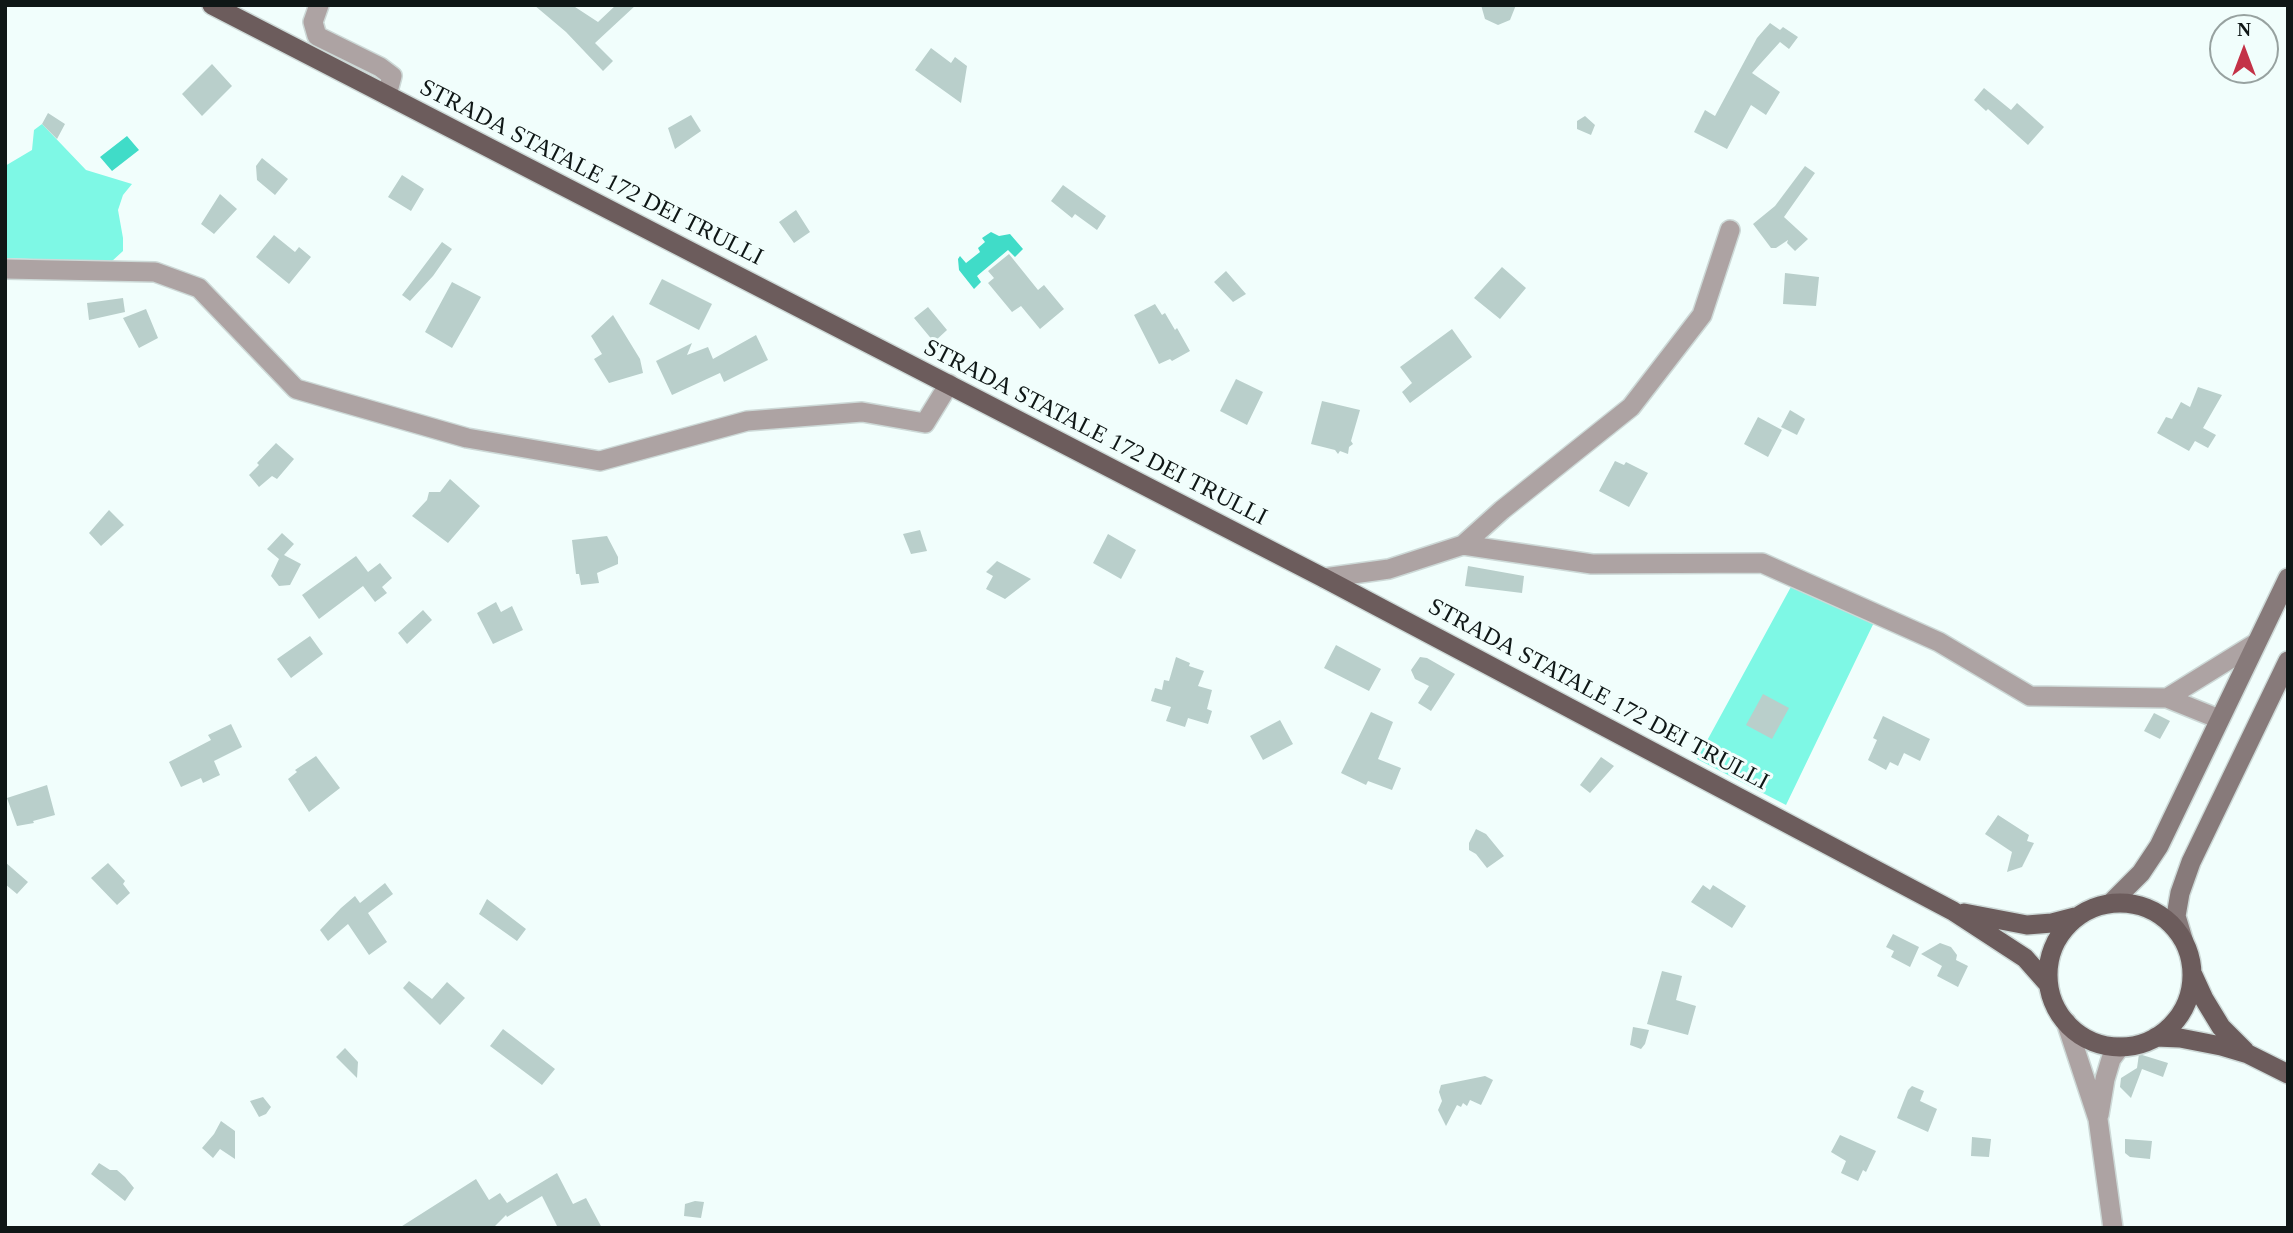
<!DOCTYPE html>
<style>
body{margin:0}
#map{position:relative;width:2293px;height:1233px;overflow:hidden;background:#f1fefc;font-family:Georgia,serif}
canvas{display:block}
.frame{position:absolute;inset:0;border:7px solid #0f1716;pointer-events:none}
.north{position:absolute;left:2209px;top:14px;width:70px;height:70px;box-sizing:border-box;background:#f1fefc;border:2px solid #97a2a0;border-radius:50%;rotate:0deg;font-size:19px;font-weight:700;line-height:28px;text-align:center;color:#0f1716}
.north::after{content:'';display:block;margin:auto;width:24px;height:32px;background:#c33247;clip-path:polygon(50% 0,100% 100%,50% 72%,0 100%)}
</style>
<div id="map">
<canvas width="2293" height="1233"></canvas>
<div class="frame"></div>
<div class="north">N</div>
</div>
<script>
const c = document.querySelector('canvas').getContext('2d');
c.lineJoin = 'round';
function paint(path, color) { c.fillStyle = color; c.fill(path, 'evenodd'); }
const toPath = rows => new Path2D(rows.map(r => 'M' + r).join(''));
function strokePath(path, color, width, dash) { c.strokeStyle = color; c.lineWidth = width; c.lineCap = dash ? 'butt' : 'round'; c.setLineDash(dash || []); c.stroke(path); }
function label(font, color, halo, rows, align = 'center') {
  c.font = font + ' Georgia,serif'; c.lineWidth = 6; c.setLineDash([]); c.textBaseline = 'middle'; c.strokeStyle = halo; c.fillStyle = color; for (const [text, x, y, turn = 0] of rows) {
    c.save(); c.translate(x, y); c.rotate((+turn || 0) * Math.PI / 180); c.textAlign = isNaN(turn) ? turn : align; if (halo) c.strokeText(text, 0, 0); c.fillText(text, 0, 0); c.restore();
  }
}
paint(toPath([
 [42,124,86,170,132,184,123,195,118,210,123,238,123,251,111,262,5,258,5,166,32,150,34,130],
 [1798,574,1880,610,1786,805,1697,759]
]), '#7ef8e5');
paint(toPath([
 [127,136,139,150,112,171,100,157],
 [991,232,999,236,1010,234,1023,249,1015,257,1008,250,977,276,981,282,974,289,959,270,958,259,960,256,966,263,980,252,978,248,985,242,982,238]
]), '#40dcc8');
paint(toPath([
 [534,5,572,5,598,22,616,5,636,5,595,43,613,61,603,71,566,32],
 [1481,5,1516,5,1510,20,1498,25,1485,19],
 [1770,23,1780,30,1783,27,1798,37,1789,49,1780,42,1752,73,1780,92,1766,115,1751,105,1727,149,1694,132,1705,110,1715,116,1757,38],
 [931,48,951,63,955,57,967,66,961,103,915,70],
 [212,64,232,86,202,116,182,94],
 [1984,88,2011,110,2017,103,2044,127,2028,145,1988,109,1986,111,1974,100],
 [48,113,65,124,57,139,42,124],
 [691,115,701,131,675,149,668,128],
 [1585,116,1595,125,1591,135,1577,129,1577,121],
 [262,158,288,179,275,195,257,180,256,166],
 [1805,166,1815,173,1784,217,1808,239,1795,251,1787,243,1788,240,1776,248,1771,248,1753,224,1775,206],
 [402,175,424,189,411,211,388,197],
 [1063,185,1106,216,1097,230,1075,214,1072,218,1051,201],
 [220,194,237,209,214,234,201,224],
 [796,210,810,232,794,243,779,222],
 [274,235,295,252,299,247,311,257,289,284,256,257],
 [442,242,452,249,433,276,410,301,402,295],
 [1009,254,1038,290,1044,285,1064,309,1040,329,1021,306,1012,312,988,283,994,278,988,271],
 [1502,267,1526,288,1500,319,1474,298],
 [1226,271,1246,294,1233,302,1214,282],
 [1785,273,1819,277,1816,306,1783,304],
 [662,279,712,304,699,330,649,304],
 [452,282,481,297,452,348,425,332],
 [123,298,125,312,89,320,87,303],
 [1155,304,1162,315,1165,313,1175,330,1177,328,1190,351,1172,361,1170,359,1159,364,1134,315],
 [928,307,947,330,934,342,914,318],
 [146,309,158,338,139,348,123,318],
 [613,315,640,359,643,373,609,383,594,359,602,354,591,336],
 [1452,329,1472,357,1410,403,1402,392,1412,383,1400,367],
 [756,335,768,360,724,382,720,373,672,395,656,361,692,343,687,355,708,347,713,359],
 [1236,379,1263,392,1247,425,1220,411],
 [2198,387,2222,395,2203,428,2216,435,2208,448,2195,441,2189,451,2157,433,2166,417,2172,419,2181,402,2190,407],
 [1322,401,1360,410,1351,441,1353,444,1349,447,1348,454,1340,451,1338,454,1335,450,1311,444],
 [1790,410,1805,419,1797,435,1781,427],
 [1758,417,1782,430,1768,457,1744,444],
 [276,443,294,459,277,479,272,476,259,487,249,475,259,465,257,463],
 [1615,461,1624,465,1626,462,1648,473,1629,507,1599,491],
 [450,479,480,506,448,543,412,516,427,500,429,492,440,492],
 [109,510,124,525,101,546,89,533],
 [920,530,927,551,911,554,903,534],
 [282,533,294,544,284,555,301,564,290,585,279,586,271,576,279,559,267,549],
 [1108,534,1136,550,1121,579,1093,563],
 [607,536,618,557,618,564,597,573,599,583,581,585,579,574,576,574,572,540],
 [356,556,368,572,380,563,392,578,382,587,387,593,375,602,363,586,319,619,302,595],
 [997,561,1031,579,1005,599,986,589,993,576,986,572],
 [1468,566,1524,576,1522,593,1465,586],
 [496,602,501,612,512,606,523,630,493,644,477,613],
 [423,610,432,620,407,644,398,633],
 [310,636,323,654,291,678,277,659],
 [1336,645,1381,669,1369,691,1324,668],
 [1176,657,1190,663,1189,666,1204,671,1198,686,1212,690,1207,709,1212,711,1208,724,1188,718,1185,727,1166,721,1171,707,1151,701,1155,688,1162,690,1164,680,1169,681],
 [1420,657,1427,658,1455,674,1431,711,1418,703,1429,686,1415,679,1411,670],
 [1763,694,1789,708,1772,739,1746,725],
 [1371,712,1393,722,1378,759,1401,768,1392,790,1368,781,1366,785,1341,773],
 [2154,713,2170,721,2160,739,2144,731],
 [1883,716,1930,739,1920,761,1904,753,1898,766,1890,762,1886,770,1868,760,1877,740,1873,738],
 [1280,720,1293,744,1263,760,1250,736],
 [231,724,242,747,214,761,220,775,203,783,201,778,181,787,169,762,211,740,208,735],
 [316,756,340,788,309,812,288,779,297,772,295,770],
 [1601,757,1614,766,1590,793,1580,785],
 [47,785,55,815,33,821,34,823,17,826,7,798],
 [1998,815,2029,835,2027,841,2034,843,2022,867,2007,872,2012,852,1985,834],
 [1476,829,1486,834,1504,856,1487,868,1476,854,1469,850,1469,843],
 [5,862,28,882,17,894,5,884],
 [108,863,125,881,123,884,130,893,117,905,91,878],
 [385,883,393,894,368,913,387,942,369,955,348,924,328,941,320,930,341,908,355,896,360,903],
 [1703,885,1710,890,1713,885,1746,906,1732,928,1691,902],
 [487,899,526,929,517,941,479,914],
 [1893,934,1919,947,1910,967,1891,957,1894,951,1886,947],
 [1940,943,1951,947,1957,955,1956,960,1968,966,1958,987,1937,976,1942,966,1921,954],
 [1662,971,1682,976,1676,1000,1696,1006,1688,1035,1647,1024],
 [409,981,432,999,447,982,465,998,440,1025,403,988],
 [1633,1027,1649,1030,1645,1044,1641,1049,1630,1045],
 [503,1029,555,1069,542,1085,490,1046],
 [345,1048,358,1062,357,1078,336,1057],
 [2139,1054,2168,1063,2163,1077,2142,1069,2131,1098,2120,1087,2121,1078,2137,1068],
 [1485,1076,1493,1080,1481,1105,1470,1100,1467,1106,1463,1103,1461,1107,1457,1105,1446,1126,1438,1110,1442,1101,1439,1092,1441,1085],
 [1912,1086,1924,1091,1920,1101,1937,1109,1928,1132,1897,1118,1908,1090],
 [263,1097,271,1107,266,1114,259,1117,250,1101],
 [221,1121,235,1131,235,1159,220,1149,213,1158,202,1148,214,1134],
 [1840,1135,1876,1151,1866,1172,1863,1170,1858,1181,1841,1173,1846,1161,1831,1152],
 [1972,1137,1991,1139,1989,1157,1971,1156],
 [2125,1139,2152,1141,2150,1159,2130,1157,2125,1153],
 [99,1163,110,1170,117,1170,125,1177,134,1188,125,1201,91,1174],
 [557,1173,573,1204,586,1198,602,1228,558,1228,542,1196,507,1217,506,1215,493,1228,399,1228,476,1179,489,1200,500,1193,507,1203],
 [695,1201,704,1202,701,1218,684,1216,685,1204]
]), '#b9cfcb');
const minor = toPath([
 [319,5,313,22,317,36,380,67,392,76,387,95],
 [5,269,155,272,199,288,296,389,467,438,600,461,747,421,862,412,925,423,949,384],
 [1463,545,1502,510,1631,407,1702,315,1730,230],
 [1324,578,1389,569,1463,545,1592,564,1762,563,1939,642,2030,696,2167,698,2219,719],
 [2167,698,2256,643],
 [2066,1022,2098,1119,2113,1228],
 [2099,1115,2105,1079,2111,1059,2120,1047]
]);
const secondary = toPath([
 [2111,903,2141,873,2159,846,2288,578],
 [2183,939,2176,916,2180,893,2191,862,2288,661]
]);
const primary = toPath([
 [212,5,1324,578,1953,911,2025,958,2048,984],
 '2048 975a72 72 0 1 1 144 0a72 72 0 1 1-144 0Z',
 [1964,913,2027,925,2052,923,2075,917],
 [2193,975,2204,999,2221,1027,2245,1051],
 [2156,1037,2180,1038,2221,1046,2248,1054,2288,1074]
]);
strokePath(minor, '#cdd9d7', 22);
strokePath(secondary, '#cdd9d7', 22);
strokePath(primary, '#cdd9d7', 22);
strokePath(minor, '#ada3a3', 19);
strokePath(secondary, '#877a7a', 19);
strokePath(primary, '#6c5c5c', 19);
label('24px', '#0f1716', '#f1fefc', [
 ["STRADA STATALE 172 DEI TRULLI",591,173,27],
 ["STRADA STATALE 172 DEI TRULLI",1095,433,27],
 ["STRADA STATALE 172 DEI TRULLI",1598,695,28]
]);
</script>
